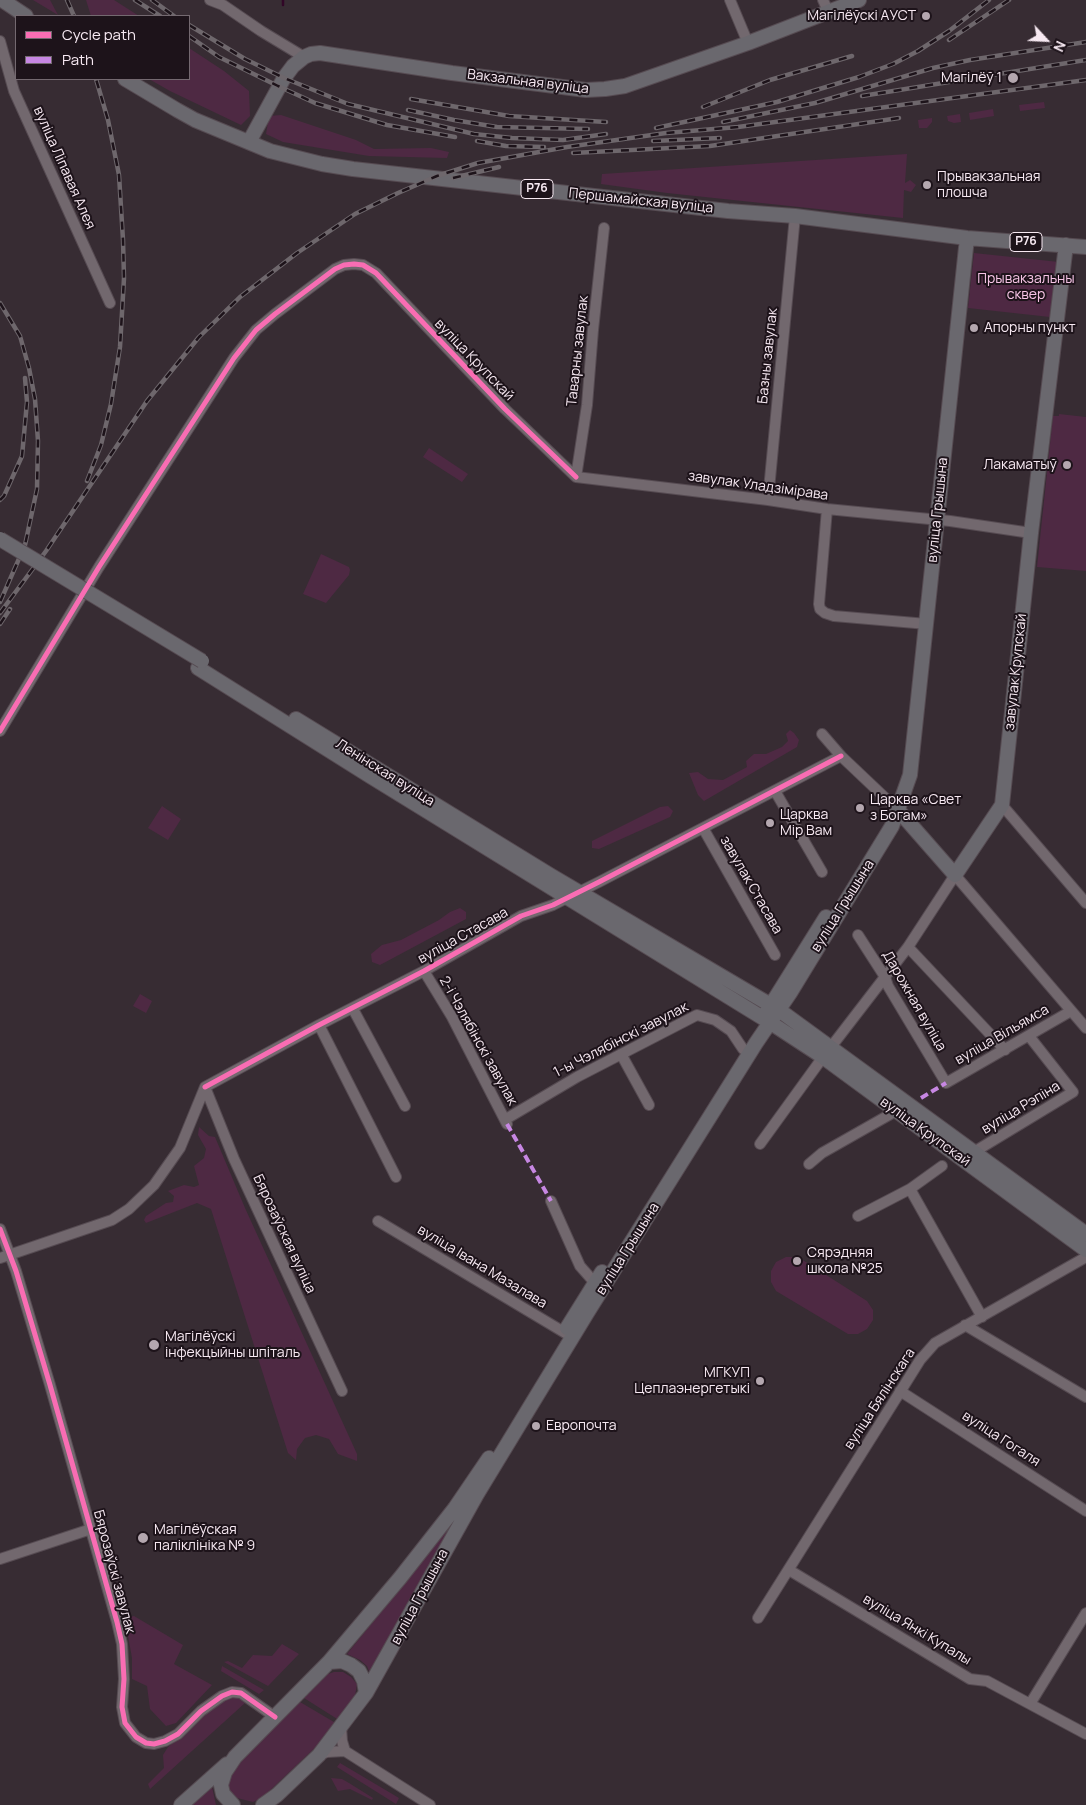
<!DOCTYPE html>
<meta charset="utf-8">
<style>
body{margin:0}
#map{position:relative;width:1086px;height:1805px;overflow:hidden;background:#372c33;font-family:Manrope,sans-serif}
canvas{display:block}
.legend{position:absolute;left:15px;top:15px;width:175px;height:65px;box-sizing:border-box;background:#1d131a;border:1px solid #746970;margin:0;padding:6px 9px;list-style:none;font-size:15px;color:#f7e9f2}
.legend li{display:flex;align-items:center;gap:10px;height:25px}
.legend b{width:25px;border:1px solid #746970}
.north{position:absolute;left:1021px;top:15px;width:50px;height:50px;-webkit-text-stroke:4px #1d131a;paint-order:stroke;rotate:115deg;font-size:14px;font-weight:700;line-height:20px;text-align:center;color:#f7e9f2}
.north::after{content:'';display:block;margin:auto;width:18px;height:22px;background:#f7e9f2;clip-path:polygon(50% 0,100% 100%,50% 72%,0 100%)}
</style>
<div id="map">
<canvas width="1086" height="1805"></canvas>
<ul class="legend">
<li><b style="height:6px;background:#f96db3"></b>Cycle path</li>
<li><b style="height:6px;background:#c787e3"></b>Path</li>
</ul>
<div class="north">N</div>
</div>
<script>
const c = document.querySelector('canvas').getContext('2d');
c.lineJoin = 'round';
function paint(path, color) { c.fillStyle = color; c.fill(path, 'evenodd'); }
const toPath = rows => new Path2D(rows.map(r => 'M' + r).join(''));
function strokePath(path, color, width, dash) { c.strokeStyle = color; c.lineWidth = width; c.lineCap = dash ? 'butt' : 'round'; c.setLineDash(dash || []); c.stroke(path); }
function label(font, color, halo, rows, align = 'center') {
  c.font = font + ' Manrope,sans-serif'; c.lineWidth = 4; c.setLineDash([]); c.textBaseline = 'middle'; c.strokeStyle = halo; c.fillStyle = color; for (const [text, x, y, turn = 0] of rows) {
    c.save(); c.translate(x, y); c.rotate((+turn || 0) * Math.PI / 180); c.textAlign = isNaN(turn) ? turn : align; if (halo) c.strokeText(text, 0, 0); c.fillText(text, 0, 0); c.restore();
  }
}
paint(toPath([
 [33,0,50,0,58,15],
 [86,0,114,0,139,16,91,16],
 [189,48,224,71,249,91,250,116,241,125,170,91,149,79,189,79],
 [1044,102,1045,108,1020,111,1019,105],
 [993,109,994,116,970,120,969,113],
 [960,114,961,122,954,123,948,121,947,116],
 [281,115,356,140,374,149,431,148,449,152,447,158,369,156,283,142,266,134,269,116],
 [932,118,932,122,927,128,919,128,918,120],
 [907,154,905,183,910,180,916,185,911,192,904,190,903,218,667,193,601,184,602,174],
 [974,253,1059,262,1050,317,968,308],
 [1059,414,1086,417,1086,571,1037,567,1053,416,1059,416],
 [429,448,468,474,462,482,423,457],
 [321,554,349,567,350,570,349,575,326,603,303,594],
 [790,730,794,733,799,740,797,747,704,801,698,795,689,773,698,772,708,779,723,780,747,767,746,761,754,754,766,754,782,747,788,741,786,734],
 [162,806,181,819,168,840,148,828],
 [668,806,673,811,670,817,599,849,592,848,592,841,660,807],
 [460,908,466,912,466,919,380,965,372,962,371,954,382,945,401,940,439,920,450,912],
 [140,994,152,1001,146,1013,133,1006],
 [199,1127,209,1136,215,1137,245,1208,357,1454,357,1461,338,1454,329,1439,316,1435,305,1438,297,1449,296,1460,288,1453,211,1209,197,1203,146,1223,144,1220,146,1216,166,1203,173,1202,174,1196,168,1191,184,1185,194,1187,199,1185,194,1166,204,1158,206,1149,198,1135],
 [786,1257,796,1257,801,1259,867,1301,873,1310,873,1320,867,1329,858,1334,848,1334,776,1291,771,1282,771,1271,776,1262],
 [457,1518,371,1676,367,1666,360,1660,347,1654],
 [134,1616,183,1645,174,1664,212,1685,176,1723,166,1726,150,1709,147,1686,132,1679,132,1658,127,1630,121,1619],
 [282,1644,299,1654,268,1686,224,1662,228,1661,242,1668,253,1655,272,1656],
 [222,1666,264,1690,259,1694,221,1671],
 [334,1672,343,1672,351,1677,357,1684,355,1696,342,1722,304,1698,328,1674],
 [233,1695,245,1703,150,1789,148,1784,164,1768,163,1755,168,1747,222,1697],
 [300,1702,339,1725,263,1797,253,1802,237,1798,229,1790,228,1779,235,1767],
 [340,1763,399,1798,396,1804,337,1767],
 [331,1778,342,1779,349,1783,373,1798,372,1800,350,1789,338,1791],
 [212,1787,216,1805,190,1805,193,1802]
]), '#4e2943');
strokePath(toPath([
 [283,0,283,5]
]), '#310627', 2.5);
const minor = toPath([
 [210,0,223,5,261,31,304,57],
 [730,0,748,43],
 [823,0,829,13],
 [0,41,14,91,110,303],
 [576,477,768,500,827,509,950,521,1031,533],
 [576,477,587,405,593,330,604,228],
 [768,500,795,216],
 [827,509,819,604,820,609,825,613,834,616,927,624],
 [0,731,99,567,234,358,256,330,275,314,335,269,344,265,354,264,363,265,376,273,505,409,576,477],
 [822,734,841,756,898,810],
 [775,791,822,872],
 [1002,805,1086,903],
 [703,828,775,955],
 [858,935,885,977,888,986,946,1083,1071,1011],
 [908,947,1005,1050],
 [424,971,452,1017,507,1124],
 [353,1009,405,1106],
 [319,1025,396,1177],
 [831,1047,908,947,955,875,1086,1028],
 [621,1054,649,1105],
 [205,1087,319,1025,424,971,521,916,553,905,599,882,841,756],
 [205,1087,234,1159,342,1391],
 [506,1119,577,1077,697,1015,715,1020,731,1031,743,1049],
 [760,1144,823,1057],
 [974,1152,1073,1092,1029,1036],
 [809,1164,822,1153,896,1111],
 [910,1189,982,1317],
 [551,1201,580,1266,595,1283],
 [858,1216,910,1189,942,1166],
 [378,1221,572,1337],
 [0,1229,16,1271,50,1385,117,1622,122,1644,124,1679,122,1707,125,1723,136,1737,146,1743,154,1744,165,1741,178,1734,201,1711,222,1696,232,1692,241,1693,275,1717],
 [0,1258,112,1220,129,1209,154,1185,180,1148,205,1087],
 [965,1325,1086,1397],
 [900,1391,1086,1511],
 [0,1559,91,1529],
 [789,1570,970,1679,987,1681,1086,1734],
 [758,1618,905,1384,920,1360,935,1343,1086,1257],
 [1030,1704,1086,1613],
 [341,1727,342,1741,345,1751,430,1805],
 [319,1755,327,1752,345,1751]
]);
const major = toPath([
 [2,0,26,16],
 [125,79,177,110,195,120,270,151,322,164,353,169,728,211,795,216,967,238,1086,247],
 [249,142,284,78,293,66,304,57,311,54,320,53,452,73,586,90,605,89,625,86,748,43,859,0],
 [198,668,370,776,771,1023,823,1057,1086,1250],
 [296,719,550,875,779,1010,1086,1234],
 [898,810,955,875,1002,805,1031,533,1066,245],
 [766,1013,826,917],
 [567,1328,602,1272],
 [329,1662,400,1578,455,1508,489,1458],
 [366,1693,477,1494,587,1313,756,1043,790,993,892,826,910,775,967,238],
 [181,1805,227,1764],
 [233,1805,223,1794,221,1785,225,1772,235,1757,329,1662,342,1661,351,1665,359,1671,364,1681,366,1693,319,1755,277,1795,263,1805]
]);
strokePath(minor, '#564b52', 12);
strokePath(major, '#564b52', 16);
strokePath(minor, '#72686e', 10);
strokePath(major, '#6a686e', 14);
const rail = toPath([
 [67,0,74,16],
 [135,0,160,16],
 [152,0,174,16],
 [189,25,245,59,284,78,348,104,474,134,512,138,563,140,606,134],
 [189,36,219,57,278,86,315,103,387,125,455,137],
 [949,40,1009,0],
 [862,96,1086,60],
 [411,99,509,116,606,122],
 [703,107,770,80,852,56],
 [408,110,454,120,497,127,588,129],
 [723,122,815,103,933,68,970,60,1086,42],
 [656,128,777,102,859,77,893,64,918,51,949,31,989,0],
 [477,141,506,146,544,147],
 [653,141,720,138],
 [573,153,710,146,899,118],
 [453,178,499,167],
 [0,303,20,336,29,368,35,399,38,441,37,489,25,545,0,602],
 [87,481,101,445,111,404,120,347,124,278,123,240,119,175,108,120,96,79],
 [0,500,4,496,22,456,27,402,25,378],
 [0,613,46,551,147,401,199,337,240,297,297,253,355,214,398,193,437,176,478,163,567,147,666,133,738,127,1086,80],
 [0,624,10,609]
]);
strokePath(rail, '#6e676c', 4.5);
strokePath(rail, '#1d131a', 2.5, [8]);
const majorBridge = toPath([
 [0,539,202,661]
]);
strokePath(majorBridge, '#564b52', 16, []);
strokePath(majorBridge, '#6a686e', 14);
strokePath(toPath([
 [921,1098,946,1083],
 [507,1124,551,1201]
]), '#c787e3', 4, [8, 4]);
strokePath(toPath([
 [0,731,99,567,234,358,256,330,275,314,335,269,344,265,354,264,363,265,376,273,505,409,576,477],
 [205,1087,319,1025,424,971,521,916,553,905,599,882,841,756],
 [0,1229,16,1271,50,1385,117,1622,122,1644,124,1679,122,1707,125,1723,136,1737,146,1743,154,1744,165,1741,178,1734,201,1711,222,1696,232,1692,241,1693,275,1717]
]), '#f96db3', 5);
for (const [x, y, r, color] of [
 [926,16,5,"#b4a7af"],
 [1013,78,6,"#b4a7af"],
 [927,185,5,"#b4a7af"],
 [974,328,5,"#b4a7af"],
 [1067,465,5,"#b4a7af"],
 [860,808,5,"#b4a7af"],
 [770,823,5,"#b4a7af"],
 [797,1261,5,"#b4a7af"],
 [154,1345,6,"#b4a7af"],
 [760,1381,5,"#b4a7af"],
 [536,1426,5,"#b4a7af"],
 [143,1538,6,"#b4a7af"]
]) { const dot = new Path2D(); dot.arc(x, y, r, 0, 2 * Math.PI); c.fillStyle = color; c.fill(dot); strokePath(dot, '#1d131a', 2); }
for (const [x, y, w] of [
 [537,189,32],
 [1026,242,32]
]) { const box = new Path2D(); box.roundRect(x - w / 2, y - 9.5, w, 19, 4); c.fillStyle = '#1d131a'; c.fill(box); strokePath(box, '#f7e9f2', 1); }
label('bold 12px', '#f7e9f2', null, [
 ["Р76",537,189],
 ["Р76",1026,242]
]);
label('14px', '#f7e9f2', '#1d131a', [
 ["Магілёўскі АУСТ",916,16,"right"],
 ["Магілёў 1",1002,78,"right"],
 ["Прывакзальная",937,177],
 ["плошча",937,193],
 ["Апорны пункт",984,328],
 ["Лакаматыў",1057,465,"right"],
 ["Царква «Свет",870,800],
 ["з Богам»",870,816],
 ["Царква",780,815],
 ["Мір Вам",780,831],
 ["Сярэдняя",807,1253],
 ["школа №25",807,1269],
 ["Магілёўскі",165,1337],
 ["інфекцыйны шпіталь",165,1353],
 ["МГКУП",750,1373,"right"],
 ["Цеплаэнергетыкі",750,1389,"right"],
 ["Европочта",546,1426],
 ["Магілёўская",154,1530],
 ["паліклініка № 9",154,1546]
], 'left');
label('14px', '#f7e9f2', '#1d131a', [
 ["Вакзальная вуліца",528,82,7],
 ["вуліца Ліпавая Алея",64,168,66],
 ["Першамайская вуліца",641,201,6],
 ["Таварны завулак",578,351,-84],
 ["Базны завулак",768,356,-84],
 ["вуліца Крупскай",474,360,46],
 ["завулак Уладзімірава",758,486,8],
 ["вуліца Грышына",938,510,-84],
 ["завулак Крупскай",1016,672,-84],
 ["Ленінская вуліца",385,773,32],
 ["завулак Стасава",751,885,60],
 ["вуліца Грышына",843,906,-58],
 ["вуліца Стасава",463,936,-29],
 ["Дарожная вуліца",914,1001,60],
 ["вуліца Вільямса",1002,1035,-30],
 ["1-ы Чэлябінскі завулак",621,1040,-27],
 ["2-і Чэлябінскі завулак",478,1041,61],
 ["вуліца Рэпіна",1021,1108,-31],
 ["вуліца Крупскай",925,1132,36],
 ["Бярозаўская вуліца",284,1234,65],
 ["вуліца Грышына",628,1249,-58],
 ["вуліца Iвана Мазалава",482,1267,31],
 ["вуліца Бялінскага",880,1399,-57],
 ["вуліца Гогаля",1001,1439,33],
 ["Бярозаўскі завулак",114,1572,75],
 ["вуліца Грышына",420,1597,-62],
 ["вуліца Янкі Купалы",917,1630,31]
]);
label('14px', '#f6c4e5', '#1d131a', [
 ["Прывакзальны",1026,279],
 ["сквер",1026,295]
]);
</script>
